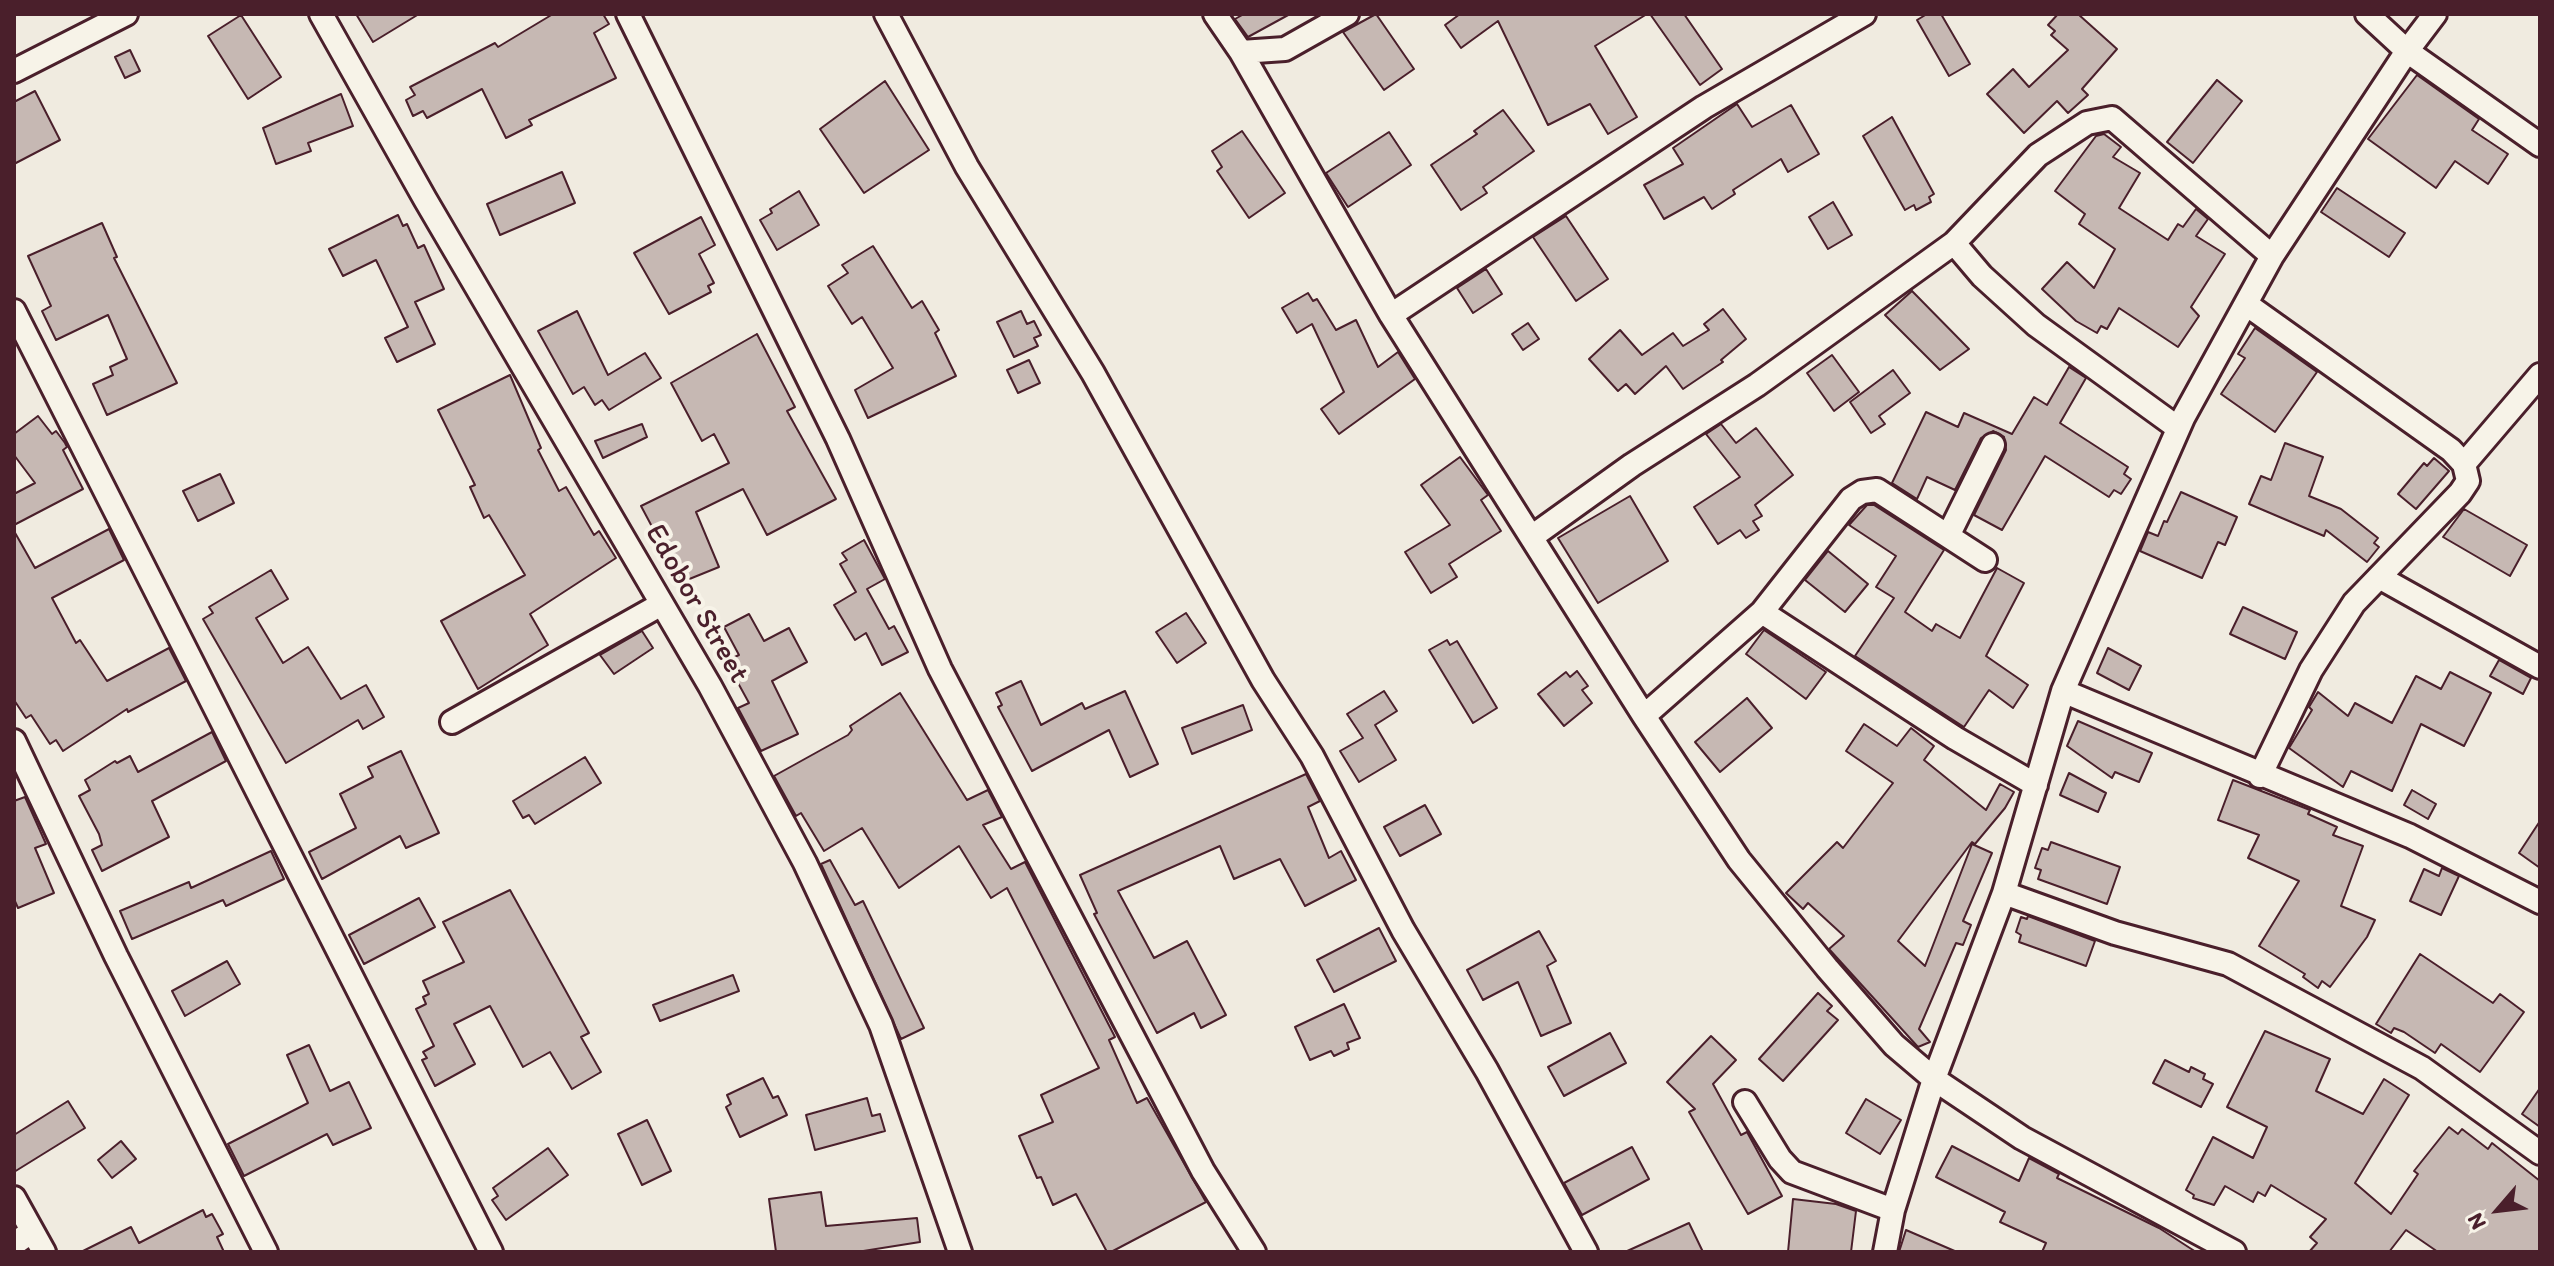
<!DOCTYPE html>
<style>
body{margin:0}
#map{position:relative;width:2554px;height:1266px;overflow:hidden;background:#f0ebe0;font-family:Itim,sans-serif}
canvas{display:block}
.frame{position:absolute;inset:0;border:16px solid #4a1f2b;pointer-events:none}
.north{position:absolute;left:2458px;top:1170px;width:80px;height:80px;-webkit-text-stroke:6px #f7f3e8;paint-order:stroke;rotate:242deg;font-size:22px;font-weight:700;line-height:32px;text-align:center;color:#4a1f2b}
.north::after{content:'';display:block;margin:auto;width:28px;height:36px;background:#4a1f2b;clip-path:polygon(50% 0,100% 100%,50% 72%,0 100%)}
</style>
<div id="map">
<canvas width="2554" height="1266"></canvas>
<div class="frame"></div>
<div class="north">N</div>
</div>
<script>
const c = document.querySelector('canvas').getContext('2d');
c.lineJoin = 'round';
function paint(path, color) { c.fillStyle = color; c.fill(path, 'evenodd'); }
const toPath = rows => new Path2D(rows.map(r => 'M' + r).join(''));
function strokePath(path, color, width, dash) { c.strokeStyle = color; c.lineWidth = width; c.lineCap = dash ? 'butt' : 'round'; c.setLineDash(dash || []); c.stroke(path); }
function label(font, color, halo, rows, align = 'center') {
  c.font = font + ' Itim,sans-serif'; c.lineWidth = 8; c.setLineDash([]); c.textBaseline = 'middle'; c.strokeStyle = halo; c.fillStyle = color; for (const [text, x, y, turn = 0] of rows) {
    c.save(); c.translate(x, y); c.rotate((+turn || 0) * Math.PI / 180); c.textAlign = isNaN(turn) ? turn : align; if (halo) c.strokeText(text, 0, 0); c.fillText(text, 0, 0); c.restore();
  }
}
const building = toPath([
 [356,14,419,14,373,42,356,14],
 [553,14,603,14,609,24,594,33,616,78,529,120,532,125,506,138,482,89,427,118,423,111,413,116,406,100,415,95,410,87,495,43,498,47,553,14],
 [1244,14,1290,14,1248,37,1235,19,1244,14],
 [1376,14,1414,69,1384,90,1343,32,1376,14],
 [1460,14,1647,14,1595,46,1637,117,1608,134,1590,104,1548,125,1498,21,1461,48,1445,25,1460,14],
 [1650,14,1684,14,1722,69,1700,85,1650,14],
 [1927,14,1941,14,1970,64,1949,76,1917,20,1927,14],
 [2058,14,2078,14,2117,49,2082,89,2088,95,2068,113,2057,101,2024,133,1987,94,2013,69,2029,87,2068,50,2051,35,2055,31,2048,25,2058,14],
 [241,15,281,77,248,99,208,36,241,15],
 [130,50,140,71,125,78,115,57,130,50],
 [2417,75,2479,119,2472,130,2508,154,2488,184,2455,161,2436,188,2368,139,2417,75],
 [2217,80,2242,101,2193,163,2167,142,2217,80],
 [885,81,929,150,864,193,820,129,885,81],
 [35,91,60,140,14,164,14,102,35,91],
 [341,94,353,126,308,143,311,151,276,164,263,128,341,94],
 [1737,104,1752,127,1791,105,1819,154,1788,172,1781,159,1733,190,1735,194,1712,209,1704,197,1664,219,1644,185,1683,164,1673,148,1737,104],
 [1503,110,1534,151,1483,187,1487,193,1461,210,1431,165,1477,134,1474,131,1503,110],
 [1892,117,1934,194,1929,197,1931,202,1916,210,1914,205,1905,210,1863,136,1892,117],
 [1242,131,1285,193,1249,218,1217,171,1222,167,1212,151,1242,131],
 [1389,132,1411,165,1348,207,1326,173,1389,132],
 [2104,134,2121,147,2113,157,2140,173,2119,208,2168,240,2178,224,2183,227,2196,209,2208,219,2196,236,2225,254,2191,307,2199,316,2178,347,2119,308,2107,329,2101,326,2097,333,2076,321,2042,289,2067,262,2094,288,2115,249,2079,224,2085,214,2055,191,2096,136,2104,134],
 [562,172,575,203,500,235,487,204,562,172],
 [2337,188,2405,233,2389,257,2321,212,2337,188],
 [799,191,819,225,777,250,760,220,772,213,770,209,799,191],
 [1833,202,1852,235,1828,249,1809,217,1833,202],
 [398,215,403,226,407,224,418,248,424,245,444,289,415,302,435,344,397,362,385,338,408,327,376,260,343,276,329,249,398,215],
 [1566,216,1608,279,1576,301,1533,237,1566,216],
 [701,217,715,245,699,254,714,283,708,286,711,292,669,314,634,253,701,217],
 [102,223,117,257,114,258,177,383,107,415,93,384,113,375,110,367,127,359,108,315,56,340,42,311,51,306,28,256,102,223],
 [873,246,912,308,922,301,939,330,935,333,956,376,868,418,855,390,893,368,862,317,852,324,828,286,848,273,842,265,873,246],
 [1486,269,1502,294,1473,313,1457,288,1486,269],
 [1912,291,1969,349,1940,370,1885,315,1912,291],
 [1308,293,1313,301,1317,299,1336,330,1356,320,1378,367,1398,352,1415,379,1339,434,1321,409,1344,392,1312,324,1297,333,1282,308,1308,293],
 [1723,309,1746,339,1721,360,1723,362,1683,389,1666,366,1635,394,1626,384,1618,391,1589,359,1620,330,1642,355,1673,333,1683,346,1709,330,1704,324,1723,309],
 [577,311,608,375,645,353,661,378,609,410,602,400,595,405,584,387,573,394,538,331,577,311],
 [1021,311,1027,324,1034,321,1041,335,1034,338,1038,346,1014,357,997,322,1021,311],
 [1528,323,1539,339,1523,350,1512,334,1528,323],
 [2255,328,2317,372,2275,432,2221,394,2245,358,2238,354,2255,328],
 [757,334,795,407,787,411,836,499,767,535,743,489,696,512,719,567,682,582,662,534,657,536,641,506,729,463,714,434,702,441,671,383,757,334],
 [1832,355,1859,392,1834,411,1807,373,1832,355],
 [1029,360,1040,383,1018,393,1007,370,1029,360],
 [2069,367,2086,378,2060,423,2128,467,2124,474,2131,479,2121,494,2114,490,2109,497,2045,456,2002,530,1974,515,2006,450,2004,437,1993,431,1981,438,1955,490,1927,477,1917,499,1892,483,1926,412,1958,427,1964,413,2012,434,2034,397,2047,405,2069,367],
 [1893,370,1910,393,1879,416,1885,424,1871,433,1850,402,1893,370],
 [510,375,541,448,538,450,559,491,566,487,594,535,599,531,616,558,530,614,548,645,478,689,441,621,525,575,489,515,484,518,470,487,475,485,438,410,510,375],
 [38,416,52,434,56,431,65,443,67,447,63,450,83,489,14,525,14,494,35,483,14,455,14,434,38,416],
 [642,424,647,437,603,458,595,441,642,424],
 [1721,424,1736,443,1756,428,1793,475,1755,505,1762,516,1753,521,1759,530,1746,538,1740,530,1718,544,1694,507,1740,477,1706,434,1721,424],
 [2285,443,2323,457,2309,496,2341,509,2378,538,2374,543,2379,547,2367,562,2326,530,2324,536,2249,504,2261,476,2271,480,2285,443],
 [1460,457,1488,495,1481,500,1501,531,1449,564,1457,577,1431,593,1405,552,1450,525,1421,485,1460,457],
 [2434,458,2449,471,2416,509,2398,494,2424,463,2427,466,2434,458],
 [220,474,234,503,198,521,183,491,220,474],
 [2181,492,2237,517,2225,545,2218,542,2202,578,2140,551,2148,532,2158,536,2164,521,2167,522,2181,492],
 [1630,496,1668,561,1598,603,1558,538,1630,496],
 [1867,505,1874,505,1944,550,1905,612,1932,631,1936,624,1960,638,1997,568,2024,583,1986,656,2028,685,2013,708,1989,690,1964,727,1855,656,1894,598,1876,587,1896,556,1849,525,1867,505],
 [2464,509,2527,545,2510,576,2443,537,2464,509],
 [109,529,124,560,52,598,76,643,80,640,107,681,169,648,186,681,128,712,127,709,63,751,56,740,50,744,31,715,26,718,14,700,14,531,35,568,109,529],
 [864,540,885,579,867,589,889,629,894,626,908,652,882,665,866,633,855,640,834,605,856,592,840,564,847,560,842,553,864,540],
 [1828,551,1868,584,1845,612,1805,580,1828,551],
 [271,570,288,599,256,618,283,663,308,647,341,699,366,685,384,717,363,729,358,720,286,763,203,619,213,613,209,607,271,570],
 [2243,607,2297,632,2285,659,2230,634,2243,607],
 [1186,613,1206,643,1177,663,1156,632,1186,613],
 [749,614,764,641,789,628,807,662,772,681,798,734,761,751,738,708,749,703,726,661,739,655,724,627,749,614],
 [1764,630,1826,672,1806,699,1746,654,1764,630],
 [642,631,653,648,614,674,600,655,642,631],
 [1447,640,1450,645,1457,641,1497,708,1473,723,1429,650,1447,640],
 [2108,648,2141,666,2129,690,2097,673,2108,648],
 [2499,660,2531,678,2523,694,2490,676,2499,660],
 [1577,671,1588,686,1582,690,1592,703,1564,726,1538,694,1566,672,1570,677,1577,671],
 [2450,672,2491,693,2464,746,2421,724,2392,791,2351,771,2343,787,2289,748,2312,710,2309,707,2318,692,2348,716,2355,703,2392,723,2416,676,2441,689,2450,672],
 [1021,681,1041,725,1082,703,1085,709,1125,691,1158,764,1130,777,1109,730,1032,771,998,707,1002,705,996,693,1021,681],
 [1384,691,1397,711,1375,725,1396,760,1359,782,1340,751,1363,738,1347,714,1384,691],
 [900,693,967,800,988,790,1002,817,983,825,1011,869,1025,862,1115,1037,1109,1040,1137,1103,1147,1098,1206,1202,1111,1252,1107,1252,1076,1194,1053,1205,1041,1177,1037,1178,1019,1136,1053,1122,1041,1095,1099,1068,1007,888,991,898,959,846,899,888,862,828,824,851,801,813,796,816,774,776,848,735,852,730,850,726,900,693],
 [1747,698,1772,728,1720,772,1695,742,1747,698],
 [1243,705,1252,730,1192,754,1182,728,1243,705],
 [2078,721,2152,753,2139,782,2115,772,2112,778,2067,746,2078,721],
 [1864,724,1897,746,1911,728,1934,746,1924,760,1986,810,2000,784,2014,792,2005,808,1975,844,1972,842,1898,941,1925,966,1972,844,1992,853,1963,921,1971,925,1963,945,1956,943,1919,1029,1930,1042,1918,1047,1829,949,1844,936,1808,903,1803,909,1786,893,1837,842,1843,848,1893,783,1846,751,1864,724],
 [212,732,226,761,152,801,169,837,102,871,92,850,102,845,99,834,79,796,90,790,85,780,115,761,117,763,130,756,138,772,212,732],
 [401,751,439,833,406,848,400,836,322,879,309,852,356,828,340,794,373,777,368,767,401,751],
 [585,757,601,783,535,824,529,815,523,818,513,801,585,757],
 [2069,773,2106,793,2098,812,2060,795,2069,773],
 [1306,774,1320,801,1308,807,1329,858,1341,851,1356,880,1305,906,1280,859,1234,879,1220,846,1118,891,1154,958,1187,941,1226,1015,1201,1028,1194,1013,1157,1033,1094,914,1097,913,1080,875,1306,774],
 [2233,780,2310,810,2308,814,2337,827,2333,835,2363,846,2341,906,2375,920,2367,937,2330,987,2322,981,2318,988,2303,977,2305,974,2259,946,2299,881,2248,858,2259,835,2218,820,2233,780],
 [2412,790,2436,804,2428,819,2404,805,2412,790],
 [25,797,46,844,35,848,54,893,18,908,14,899,14,801,25,797],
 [1425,805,1441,834,1400,856,1384,827,1425,805],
 [2540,821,2540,868,2519,853,2540,821],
 [2051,842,2120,867,2107,904,2038,879,2041,870,2035,868,2042,848,2048,850,2051,842],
 [271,851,284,879,226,906,223,900,132,939,120,911,189,882,191,888,271,851],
 [830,860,855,905,863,901,924,1028,901,1039,821,864,830,860],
 [2442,868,2459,876,2441,915,2410,901,2424,869,2439,876,2442,868],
 [510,890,589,1033,581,1037,601,1072,572,1089,550,1052,523,1067,490,1006,454,1024,475,1064,435,1086,422,1060,427,1058,423,1052,434,1046,416,1009,426,1004,423,997,429,994,423,981,464,962,443,922,510,890],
 [419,898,435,927,364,964,349,935,419,898],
 [2028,916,2095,941,2086,966,2019,942,2021,935,2016,932,2021,917,2027,919,2028,916],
 [1379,928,1396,961,1334,992,1317,960,1379,928],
 [1539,931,1556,961,1547,966,1571,1023,1541,1036,1518,982,1483,1000,1467,970,1539,931],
 [2420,954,2493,1003,2500,994,2524,1012,2480,1072,2441,1044,2435,1053,2404,1032,2394,1028,2391,1033,2376,1024,2420,954],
 [227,961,240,984,185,1016,172,991,227,961],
 [733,975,739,991,660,1021,653,1005,733,975],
 [1818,993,1832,1006,1827,1011,1838,1020,1783,1081,1759,1059,1818,993],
 [1344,1004,1360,1038,1347,1043,1349,1049,1334,1056,1331,1051,1310,1060,1295,1027,1344,1004],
 [2265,1031,2330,1059,2316,1091,2363,1114,2384,1079,2409,1095,2355,1183,2391,1214,2418,1174,2414,1171,2449,1127,2458,1134,2462,1129,2488,1149,2492,1143,2540,1181,2540,1252,2438,1252,2406,1230,2389,1252,2309,1252,2317,1243,2310,1237,2326,1219,2271,1185,2265,1196,2258,1192,2253,1202,2225,1186,2214,1205,2193,1198,2194,1195,2186,1190,2213,1137,2253,1158,2267,1127,2227,1107,2265,1031],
 [1610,1033,1626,1063,1564,1096,1548,1067,1610,1033],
 [1711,1036,1736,1060,1713,1084,1741,1135,1747,1132,1782,1196,1748,1214,1689,1112,1695,1109,1667,1082,1711,1036],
 [309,1045,330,1091,349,1082,371,1128,333,1145,327,1134,244,1176,228,1144,308,1103,287,1055,309,1045],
 [2165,1060,2189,1072,2191,1067,2205,1074,2203,1079,2213,1084,2201,1107,2153,1083,2165,1060],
 [763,1078,773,1098,778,1096,787,1115,740,1137,726,1107,731,1104,727,1095,763,1078],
 [2540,1088,2540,1127,2522,1114,2540,1088],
 [867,1098,872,1116,880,1114,885,1131,815,1150,806,1115,867,1098],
 [1866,1099,1901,1120,1880,1154,1846,1133,1866,1099],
 [68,1101,85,1128,14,1172,14,1135,68,1101],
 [647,1120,671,1171,642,1185,618,1134,647,1120],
 [121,1141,136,1159,112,1178,98,1160,121,1141],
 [1952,1146,2019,1181,2029,1158,2059,1174,2057,1178,2159,1228,2196,1252,2042,1252,2046,1243,2000,1222,2005,1212,1936,1177,1952,1146],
 [1632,1147,1649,1179,1582,1215,1564,1183,1632,1147],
 [548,1148,568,1175,506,1220,492,1200,498,1196,493,1188,548,1148],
 [821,1192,826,1226,917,1218,920,1242,857,1252,776,1252,769,1199,821,1192],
 [1793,1199,1836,1204,1856,1211,1851,1252,1788,1252,1793,1199],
 [203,1210,206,1217,212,1214,223,1234,217,1237,224,1252,81,1252,131,1227,139,1243,203,1210],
 [1689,1223,1703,1252,1625,1252,1689,1223],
 [1906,1230,1957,1252,1899,1252,1906,1230]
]);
paint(building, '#c6b8b3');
strokePath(building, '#4a1f2b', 2);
const street = toPath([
 [321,14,425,199,710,686,805,863,881,1025,960,1252],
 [628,14,838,439,940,669,1203,1171,1254,1252],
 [886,14,967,167,1093,373,1263,680,1312,756,1403,930,1487,1071,1586,1252],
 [1215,14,1241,52,1391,315,1644,716,1739,860,1827,968,1894,1045,1934,1079,2022,1138,2234,1252],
 [2367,14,2407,51,2540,145],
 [1241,52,1285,49,1347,14],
 [14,71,126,14],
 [1954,243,2038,155,2087,123,2112,118,2272,256],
 [2246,304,2451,450,2464,464,2468,481,2460,493,2354,603,2311,670,2260,776],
 [14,311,491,1252],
 [1391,315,1704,107,1864,14],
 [2464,464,2540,375],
 [1533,536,1632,465,1757,385,1954,243,1982,276,2036,325,2178,428],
 [1948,536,1993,445],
 [2379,577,2540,667],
 [1762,612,1851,499,1862,492,1877,490,1985,560],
 [2063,691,2410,836,2540,902],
 [1644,716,1762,612,1955,738,2036,785],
 [452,722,660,605],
 [14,741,116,956,266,1252],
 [2004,893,2115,933,2228,964,2422,1068,2540,1153],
 [1745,1102,1780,1159,1792,1172,1893,1210],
 [14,1198,44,1252],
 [14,1244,32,1231],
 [1885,1252,1893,1210,1934,1079,2004,893,2063,691,2183,418,2272,256,2407,51,2435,14]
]);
strokePath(street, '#4a1f2b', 28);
strokePath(street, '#f7f3e8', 22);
label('30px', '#4a1f2b', '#f7f3e8', [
 ["Edobor Street",696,604,60]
]);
</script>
